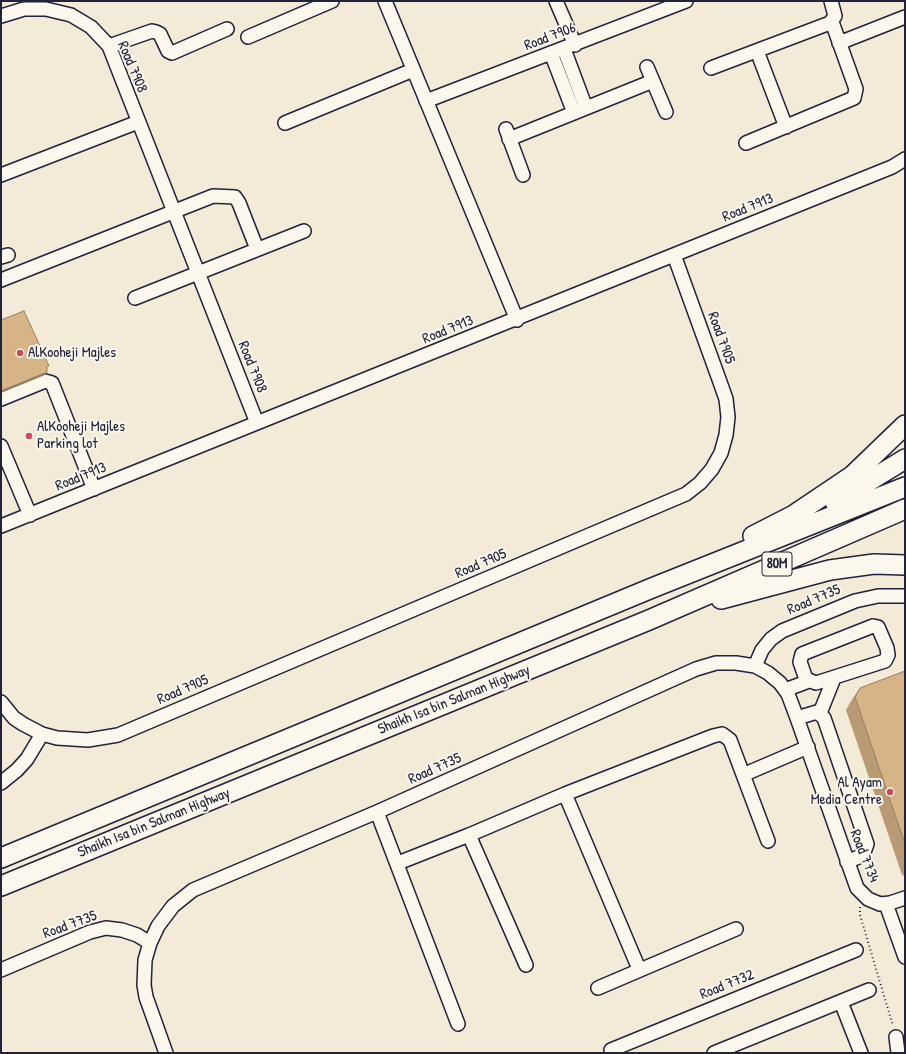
<!DOCTYPE html>
<style>
body{margin:0}
#map{position:relative;width:906px;height:1054px;overflow:hidden;background:#f4ead8;font-family:"Patrick Hand",sans-serif}
canvas{display:block}
.frame{position:absolute;inset:0;border:2px solid #22223b;pointer-events:none}
</style>
<div id="map">
<canvas width="906" height="1054"></canvas>
<div class="frame"></div>
</div>
<script>
const c = document.querySelector('canvas').getContext('2d');
c.lineJoin = 'round';
const toPath = rows => new Path2D(rows.map(r => 'M' + r).join(''));
function strokePath(path, color, width, dash) { c.strokeStyle = color; c.lineWidth = width; c.lineCap = dash ? 'butt' : 'round'; c.setLineDash(dash || []); c.stroke(path); }
function paint(path, color) { c.fillStyle = color; c.fill(path, 'evenodd'); }
function label(font, color, halo, rows, align = 'center') {
  c.font = font + ' "Patrick Hand",sans-serif'; c.lineWidth = 4; c.setLineDash([]); c.textBaseline = 'middle'; c.strokeStyle = halo; c.fillStyle = color; for (const [text, x, y, turn = 0] of rows) {
    c.save(); c.translate(x, y); c.rotate((+turn || 0) * Math.PI / 180); c.textAlign = isNaN(turn) ? turn : align; if (halo) c.strokeText(text, 0, 0); c.fillText(text, 0, 0); c.restore();
  }
}
const minor = toPath([
 [385,1,517,320],
 [556,1,575,45],
 [1,16,24,9,46,9,71,15,91,27,109,46,257,423],
 [248,37,332,1],
 [839,43,905,17],
 [109,46,152,31,156,32,160,34,168,51,172,53,227,29],
 [564,49,586,108],
 [757,51,786,127],
 [551,53,574,113],
 [647,67,666,112],
 [711,68,830,23,835,16,831,1],
 [426,101,686,1],
 [285,123,413,70],
 [506,129,523,175],
 [509,139,653,81],
 [746,143,854,98,856,89,832,22],
 [1,175,138,122],
 [1,257,8,255],
 [1,280,213,196,235,197,239,203,257,249],
 [135,298,304,231],
 [1,399,45,381,52,383,94,489],
 [1,446,30,515],
 [1,526,892,167,905,159],
 [873,626,878,627,887,648,888,655,885,661,816,683,806,679,800,662,802,654,873,626],
 [755,666,762,650,771,639,782,631,855,601,878,596,905,596],
 [785,690,809,681],
 [1,702,14,718,23,724,42,734,57,738,88,740,118,735,686,494,700,483,712,469,721,453,726,435,728,417,726,399,720,382,674,255],
 [820,713,834,678],
 [797,718,817,712,824,718,867,844,863,855,847,862],
 [745,774,808,747],
 [1,783,17,770,27,759,42,734],
 [565,794,639,969],
 [377,812,458,1024],
 [469,835,526,965],
 [398,863,469,835,565,794,713,736,722,734,730,740,768,841],
 [886,904,905,957],
 [1,970,90,932,106,928,122,930,137,935,150,943],
 [598,988,736,929],
 [841,1002,861,1053],
 [896,1037,898,1053],
 [611,1050,856,950],
 [166,1053,146,997,144,985,145,960,150,943,158,926,173,906,193,890,377,812,696,669,716,663,736,663,755,666,768,673,780,683,788,694,797,718,857,888,868,899,880,904,890,903,905,898],
 [714,1053,869,990]
]);
const highway = toPath([
 [835,502,905,459],
 [753,536,794,515,852,476,905,425],
 [721,599,830,570,874,564,905,565],
 [1,858,652,588,905,487],
 [1,886,649,620,905,509]
]);
strokePath(minor, '#22223b', 16);
strokePath(highway, '#22223b', 22);
strokePath(toPath([
 [860,907,860,915,893,1026]
]), '#22223b', 2, [1, 3]);
strokePath(minor, '#fbf7ec', 13);
strokePath(highway, '#fbf7ec', 19);
paint(toPath([
 [905,671,905,876,902,875,846,710,851,701,860,688]
]), '#b89b75');
paint(toPath([
 [47,372,45,375,1,393,1,391]
]), '#967e5f');
const building = toPath([
 [24,311,49,366,47,366,47,372,1,391,1,320,24,311],
 [905,671,905,844,855,697,860,688,905,671]
]);
paint(building, '#d6b488');
strokePath(building, '#967e5f', 1);
for (const [x, y, r, color] of [
 [20,353,4,"#d1495b"],
 [29,436,4,"#d1495b"],
 [890,792,4,"#d1495b"]
]) { const dot = new Path2D(); dot.arc(x, y, r, 0, 2 * Math.PI); c.fillStyle = color; c.fill(dot); strokePath(dot, '#fbf7ec', 1.5); }
for (const [x, y, w] of [
 [777,564,30]
]) { const box = new Path2D(); box.roundRect(x - w / 2, y - 12, w, 24, 3); c.fillStyle = '#fbf7ec'; c.fill(box); strokePath(box, '#22223b', 1); }
label('bold 14px', '#22223b', null, [
 ["80M",777,564]
]);
label('15px', '#22223b', '#fbf7ec', [
 ["Road 7906",550,37,-21],
 ["Road 7908",132,67,67],
 ["Road 7913",748,208,-22],
 ["Road 7913",448,330,-22],
 ["Road 7905",721,338,70],
 ["Road 7908",252,367,68],
 ["Road 7913",81,477,-22],
 ["Road 7905",481,564,-23],
 ["Road 7735",814,600,-23],
 ["Road 7905",183,690,-23],
 ["Shaikh Isa bin Salman Highway",454,700,-22],
 ["Road 7735",435,769,-24],
 ["Shaikh Isa bin Salman Highway",154,823,-22],
 ["Road 7734",864,856,68],
 ["Road 7735",70,925,-20],
 ["Road 7732",727,985,-22]
]);
label('15px', '#22223b', '#fbf7ec', [
 ["AlKooheji Majles",28,353],
 ["AlKooheji Majles",37,427],
 ["Parking lot",37,444],
 ["Al Ayam",882,783,"right"],
 ["Media Centre",882,800,"right"]
], 'left');
</script>
